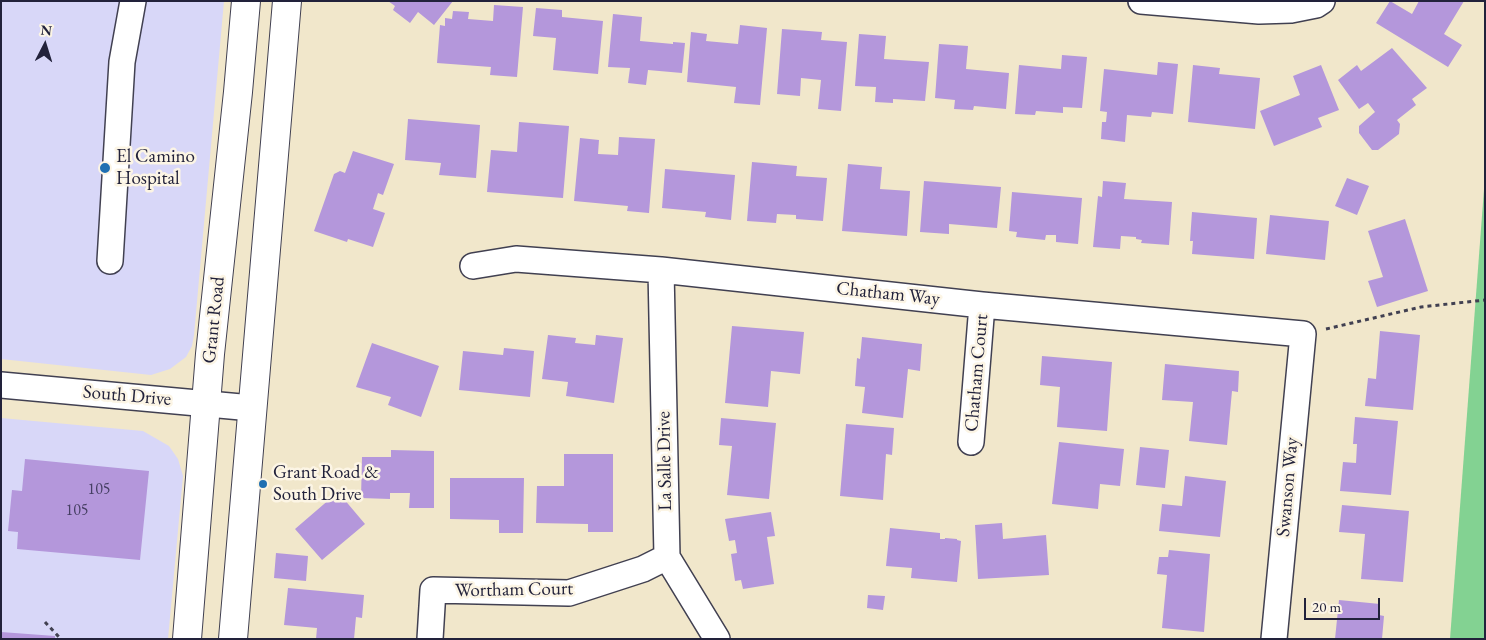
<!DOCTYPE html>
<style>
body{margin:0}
#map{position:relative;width:1486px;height:640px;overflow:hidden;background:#f1e7cb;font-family:"EB Garamond",serif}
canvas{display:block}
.frame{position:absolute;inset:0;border:2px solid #22223b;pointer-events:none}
.north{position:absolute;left:20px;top:20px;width:50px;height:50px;-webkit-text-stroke:4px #fcf5e5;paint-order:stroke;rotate:5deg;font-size:14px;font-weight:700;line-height:20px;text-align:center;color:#22223b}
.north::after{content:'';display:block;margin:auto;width:18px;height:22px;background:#22223b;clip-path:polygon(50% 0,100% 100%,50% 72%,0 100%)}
.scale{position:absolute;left:1304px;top:598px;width:76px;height:22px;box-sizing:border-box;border:2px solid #22223b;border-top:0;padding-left:6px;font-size:15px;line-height:18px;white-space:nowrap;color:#22223b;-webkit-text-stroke:4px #fcf5e5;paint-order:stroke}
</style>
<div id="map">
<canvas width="1486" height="640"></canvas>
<div class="frame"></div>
<div class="north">N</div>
<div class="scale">20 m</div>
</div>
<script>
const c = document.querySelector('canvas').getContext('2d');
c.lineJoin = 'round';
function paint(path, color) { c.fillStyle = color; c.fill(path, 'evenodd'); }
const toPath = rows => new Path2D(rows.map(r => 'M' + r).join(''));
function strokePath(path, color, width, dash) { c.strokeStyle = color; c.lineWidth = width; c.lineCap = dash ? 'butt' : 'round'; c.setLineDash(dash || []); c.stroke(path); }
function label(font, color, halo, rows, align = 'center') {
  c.font = font + ' "EB Garamond",serif'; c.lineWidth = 5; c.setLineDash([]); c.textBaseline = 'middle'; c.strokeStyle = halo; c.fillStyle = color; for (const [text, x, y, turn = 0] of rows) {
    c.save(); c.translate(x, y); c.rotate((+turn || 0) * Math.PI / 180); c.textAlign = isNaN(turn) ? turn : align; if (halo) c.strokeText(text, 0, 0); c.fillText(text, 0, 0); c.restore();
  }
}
paint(toPath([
 [1,1,224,1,194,335,192,346,186,357,170,369,151,375,1,359],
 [1,418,143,431,169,446,178,459,183,476,168,639,1,639]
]), '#d8d7f8');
paint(toPath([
 [1485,176,1485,639,1450,639]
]), '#83d292');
paint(toPath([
 [388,1,453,1,434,25,418,12,410,23,393,10,395,6],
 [1390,1,1412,14,1419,1,1464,1,1444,34,1462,45,1448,67,1376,23],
 [494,5,523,7,517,77,490,75,491,67,437,63,440,25,445,26,445,18,452,19,453,11,469,12,468,19,493,21],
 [536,8,562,10,562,17,603,21,598,74,553,70,556,38,533,36],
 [613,14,642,17,640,41,673,44,673,42,685,43,682,73,648,70,646,85,628,83,630,68,608,67],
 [740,25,767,28,760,105,734,103,736,87,687,82,691,32,707,34,706,41,738,44],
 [782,29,822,32,821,40,847,42,841,111,818,109,821,80,801,78,800,96,777,94],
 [859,34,886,36,884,59,929,62,925,101,893,99,893,103,875,102,876,87,855,86],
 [939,44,968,46,966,69,1009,73,1006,109,974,106,973,110,954,109,955,100,935,98],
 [1392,48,1427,88,1412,99,1416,105,1397,120,1400,124,1399,134,1378,150,1372,150,1359,133,1359,126,1375,112,1368,103,1359,109,1338,80,1357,65,1361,71],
 [1062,55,1087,57,1082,108,1063,107,1063,113,1036,111,1035,115,1015,114,1019,65,1061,69],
 [1158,62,1178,64,1173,114,1152,112,1151,117,1127,115,1125,142,1101,139,1102,122,1106,122,1107,112,1100,111,1104,69,1157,75],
 [1193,65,1220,68,1219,74,1260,78,1255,129,1188,122],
 [1321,65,1339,110,1318,118,1322,127,1274,146,1260,111,1300,95,1293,76],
 [408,119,480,125,476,178,439,175,441,163,405,160],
 [519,122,569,126,563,198,487,192,491,150,517,152],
 [619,137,655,139,649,213,627,211,628,206,574,201,580,138,599,140,598,154,618,155],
 [353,151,394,164,383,195,378,193,373,209,385,213,373,247,348,239,347,242,314,231,334,174,340,171,345,173],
 [752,162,797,166,796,176,827,178,823,221,796,219,796,215,777,214,776,223,747,221],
 [848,164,882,167,880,189,910,191,907,236,842,231],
 [665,169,735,175,731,220,705,217,706,212,662,208],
 [1347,178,1369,186,1357,215,1335,206],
 [924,181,1001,187,997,228,949,224,949,234,920,232],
 [1103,181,1126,183,1124,199,1172,202,1169,245,1141,243,1142,240,1136,239,1136,237,1121,236,1120,249,1093,247,1098,196,1102,197],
 [1012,192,1082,198,1078,244,1056,242,1056,235,1046,235,1045,240,1016,237,1017,232,1009,231],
 [1192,212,1257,218,1254,259,1192,254,1193,241,1190,241],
 [1270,215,1329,221,1325,260,1266,254],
 [1405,219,1428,291,1377,307,1368,281,1383,277,1368,231],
 [732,326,804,332,800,374,771,371,768,407,725,403],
 [1380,331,1420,335,1413,410,1365,406,1368,378,1376,379],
 [548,335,576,338,575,343,595,345,596,335,623,338,614,403,566,396,568,382,542,379],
 [862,337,922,344,920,371,908,369,903,418,862,413,865,387,855,386,857,358,860,359],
 [372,343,439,366,421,417,388,405,391,397,356,387],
 [504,348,534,351,530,397,459,390,463,351,503,355],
 [1042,356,1112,362,1107,431,1057,427,1060,387,1040,385],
 [1165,364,1239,371,1238,392,1232,391,1227,445,1189,441,1193,402,1162,400],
 [1355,417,1398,421,1391,495,1340,491,1343,462,1356,463,1357,444,1353,444],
 [721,418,776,423,769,499,727,495,732,446,719,445],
 [846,424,894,428,892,455,886,454,883,500,840,496],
 [1059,442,1124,449,1120,486,1100,484,1098,509,1052,504],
 [1140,447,1169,450,1165,488,1136,485],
 [391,450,434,451,434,508,409,508,410,493,390,493,390,499,361,498,362,457,391,457],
 [564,454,613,454,613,532,588,532,588,524,536,523,537,486,564,486],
 [25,459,149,471,140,560,17,549,18,532,8,531,12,490,22,491],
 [1185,476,1226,481,1220,537,1159,531,1162,504,1182,506],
 [450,478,524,478,523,533,499,533,499,520,450,519],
 [338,492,365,524,322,560,295,529],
 [1342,505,1409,511,1403,582,1361,579,1365,534,1339,532],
 [771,512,775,536,767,537,774,584,743,589,741,580,735,581,731,554,737,553,735,540,729,541,725,519],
 [1002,523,1003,539,1046,535,1049,575,978,579,975,525],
 [890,528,940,533,940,539,945,539,945,538,957,539,957,540,961,541,957,582,911,578,912,568,886,566],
 [1169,550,1210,554,1204,632,1162,628,1167,575,1157,574,1159,557,1168,557],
 [276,553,308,556,306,581,274,578],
 [288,588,364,595,362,618,356,617,354,639,316,639,317,628,284,625],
 [868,595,885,596,883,610,867,608],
 [1339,600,1380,604,1379,615,1384,616,1382,639,1335,639],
 [1,632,55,636,55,639,1,639]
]), '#b497db');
const minor = toPath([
 [1141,1,1259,11,1291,10,1316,5,1322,1],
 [110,261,122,62,133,1],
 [473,266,516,259,661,270,982,305,1303,334,1274,639],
 [661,270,667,557,717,639],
 [1,385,252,408],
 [971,442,982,305],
 [430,639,433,590,569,593,643,569,667,557]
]);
const major = toPath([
 [187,639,210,354,238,92,246,1],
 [233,639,287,1]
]);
strokePath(minor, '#414051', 28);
strokePath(major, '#414051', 30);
strokePath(toPath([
 [1326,329,1421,307,1485,300],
 [45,622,59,637]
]), '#414051', 3, [4, 4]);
strokePath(minor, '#fff', 25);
strokePath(major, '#fff', 28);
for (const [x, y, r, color] of [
 [105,168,6,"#1f6fb2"],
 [263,484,5,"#1f6fb2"]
]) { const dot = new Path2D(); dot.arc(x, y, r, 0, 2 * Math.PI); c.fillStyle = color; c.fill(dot); strokePath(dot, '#fcf5e5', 2); }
label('16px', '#463f63', null, [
 ["105",99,490],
 ["105",77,511]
]);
label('19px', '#22223b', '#fcf5e5', [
 ["El Camino",116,157],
 ["Hospital",116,179],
 ["Grant Road &",273,473],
 ["South Drive",273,495]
], 'left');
label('19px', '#22223b', '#fcf5e5', [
 ["Chatham Way",888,294,6],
 ["Grant Road",214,320,-84],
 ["Chatham Court",977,373,-85],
 ["South Drive",127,396,5],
 ["La Salle Drive",665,461,-91],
 ["Swanson Way",1288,487,-85],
 ["Wortham Court",514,590,-1]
]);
</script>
